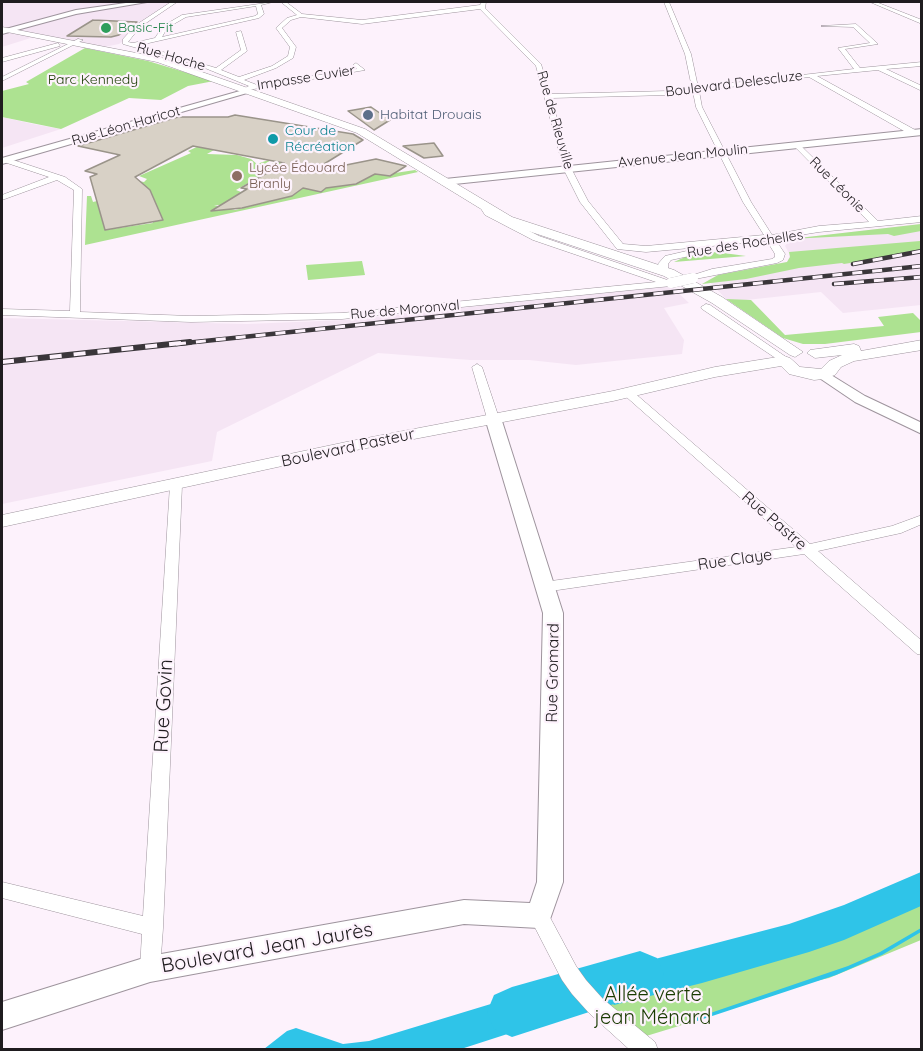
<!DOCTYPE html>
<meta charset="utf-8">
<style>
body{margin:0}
#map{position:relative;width:923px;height:1051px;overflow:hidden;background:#fdf2fc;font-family:Quicksand,sans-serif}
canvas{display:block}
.frame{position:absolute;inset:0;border:3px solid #1f1c1f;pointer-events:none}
</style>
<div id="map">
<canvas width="923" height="1051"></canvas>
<div class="frame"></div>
</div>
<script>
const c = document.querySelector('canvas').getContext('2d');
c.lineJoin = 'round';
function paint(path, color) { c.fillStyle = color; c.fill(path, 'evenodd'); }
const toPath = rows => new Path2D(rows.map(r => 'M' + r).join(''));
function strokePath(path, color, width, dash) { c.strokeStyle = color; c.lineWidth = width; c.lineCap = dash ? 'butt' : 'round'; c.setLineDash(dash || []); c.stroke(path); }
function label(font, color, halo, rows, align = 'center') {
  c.font = font + ' Quicksand,sans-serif'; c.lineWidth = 4.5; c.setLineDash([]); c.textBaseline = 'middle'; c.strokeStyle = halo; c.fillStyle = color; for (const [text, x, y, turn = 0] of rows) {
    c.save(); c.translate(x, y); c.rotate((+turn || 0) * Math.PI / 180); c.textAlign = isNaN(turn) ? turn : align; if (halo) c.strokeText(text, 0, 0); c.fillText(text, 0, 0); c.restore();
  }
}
paint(toPath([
 [2,2,177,2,119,44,104,47,37,36,2,47],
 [2,117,33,124,61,129,2,148],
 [921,224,921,305,843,313,821,292,737,301,726,299,708,280,726,273,787,262,790,255,785,246,790,239],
 [671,286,689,303,664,308,684,340,682,354,576,365,529,360,470,360,378,353,217,432,212,461,2,504,2,318,247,324,345,320]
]), '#f5e5f4');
paint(toPath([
 [85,48,148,61,214,81,188,86,161,100,129,98,61,129,2,117,2,91,29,84,26,82],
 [201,145,221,146,207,154,237,155,251,159,257,164,277,157,266,163,267,166,285,158,292,158,236,190,241,192,248,189,221,205,214,205,235,210,292,196,303,188,321,192,326,188,359,183,375,174,390,176,395,173,415,170,418,172,85,245,87,196,91,196,93,202,97,201,105,230,153,223,150,213,156,204,150,190,138,181,144,182,147,179,139,176,191,153,188,151],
 [921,224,921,231,894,236,888,234,790,239],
 [920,241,921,249,887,257,844,264,842,263,799,268,746,279,702,284,718,275,787,262,790,257,789,252],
 [716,252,746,256,674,262,685,257],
 [362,261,365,275,308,280,306,265],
 [726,299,751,300,785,335,884,326,878,317,913,313,921,321,921,332,825,344,803,344,783,338],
 [921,890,921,940,829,978,789,987,679,1026,643,1037,594,993,763,957]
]), '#ade291');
paint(toPath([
 [921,872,921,906,844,940,809,952,702,983,614,1005,590,976,789,924,844,905],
 [921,928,921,932,882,955,836,975,685,1025,684,1022,848,966,880,952],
 [550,986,560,1017,461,1049,264,1049,287,1031,296,1028,343,1044,369,1041]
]), '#2fc4e8');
paint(toPath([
 [640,951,657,958,664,974,657,990,512,1037,494,1029,487,1012,494,995,512,987,640,951]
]), '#2fc4e8');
const building = toPath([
 [93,20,137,22,119,35,111,37,67,36,93,20],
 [371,107,390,120,374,130,348,111,371,107],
 [235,115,353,134,363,140,311,172,376,159,406,166,390,176,375,174,356,184,326,188,321,192,303,188,292,196,242,208,211,211,247,189,241,188,284,163,193,146,135,177,150,190,163,220,105,230,90,177,97,174,85,171,120,155,78,146,178,117,228,117,235,115],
 [434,143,443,156,424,158,403,146,434,143]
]);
paint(building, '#d8d1c6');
strokePath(building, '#9a948a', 1.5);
const minor = toPath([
 [171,2,177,2,140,27,128,42,133,43,155,38,163,26,182,15,273,2,261,5,264,14,259,18,140,45,216,68,241,50,236,32,241,31,247,51,221,70,239,77,272,66,288,56,290,47,276,28,287,18,297,15,281,2,286,2,302,14,362,20,480,5,482,2,486,2,485,8,541,64,550,94,669,91,692,88,685,54,664,2,669,2,691,54,698,87,854,69,838,48,870,43,853,27,821,26,856,24,878,44,845,49,860,68,922,62,922,66,886,69,922,86,922,91,878,70,817,76,917,131,917,135,911,135,809,77,699,91,702,107,751,202,772,235,819,226,869,222,795,147,794,145,798,143,878,221,922,216,922,222,819,232,775,239,785,254,783,260,777,263,690,280,690,276,712,269,772,259,775,257,775,254,767,241,646,252,617,249,580,202,564,170,536,66,480,9,362,24,301,17,291,20,282,28,296,47,293,58,276,68,244,80,257,85,357,69,353,65,356,63,365,70,248,90,245,88,249,86,200,66,123,44,123,39,136,25,171,2],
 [256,6,258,14,255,16,162,37,167,28,186,17,256,6],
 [693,92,696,107,743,202,764,235,646,246,623,244,588,201,572,170,551,98,669,95,693,92],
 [870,2,876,2,922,20,922,24,870,2],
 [78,39,83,40,2,81,2,77,78,39],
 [58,43,60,46,2,62,2,58,58,43],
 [7,158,65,177,82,189,80,312,191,316,342,313,656,282,533,240,485,215,478,204,482,201,491,211,539,236,676,283,671,286,342,319,191,322,2,315,2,309,70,311,74,190,57,180,2,200,2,195,49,177,4,162,3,160,7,158],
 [691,250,696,253,694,255,671,260,668,264,668,273,662,273,658,264,665,256,691,250],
 [706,304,710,305,789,359,784,362,780,361,702,309,701,307,706,304],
 [477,364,482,367,499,418,497,421,489,421,487,418,472,367,477,364],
 [627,389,631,390,810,544,892,526,922,515,922,524,901,533,818,551,922,641,922,655,917,654,804,554,544,592,539,590,537,587,539,584,544,582,796,547,623,394,623,390,627,389],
 [176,481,182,485,163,928,160,969,157,976,150,979,143,976,140,969,142,934,2,898,2,882,143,916,170,485,176,481],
 [539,907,546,910,576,966,586,980,603,999,655,1042,658,1050,630,1050,589,1013,572,994,562,980,529,916,532,910,539,907]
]);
const tertiary = toPath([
 [133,2,147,2,76,14,2,34,2,30,76,10,133,2],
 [247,89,254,91,2,164,2,158,247,89],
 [922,129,922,135,445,185,440,182,445,179,922,129],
 [823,370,865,396,922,423,922,434,855,402,818,377,816,374,818,371,823,370],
 [493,413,501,418,563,613,563,882,548,925,539,928,464,924,150,982,2,1030,2,1002,150,956,464,900,530,903,537,882,543,613,485,418,493,413]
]);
const secondary = toPath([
 [2,27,162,58,365,129,512,217,674,270,722,297,803,352,795,357,790,355,712,303,664,276,504,223,357,133,157,62,2,31,2,27],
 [922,340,922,350,854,361,841,367,835,375,823,379,814,380,789,374,781,366,715,377,613,401,351,451,2,527,2,515,351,441,613,391,715,367,784,356,790,358,800,367,821,369,829,361,842,355,815,358,807,353,810,350,854,344,859,346,861,351,922,340]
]);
strokePath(minor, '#9e949d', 1);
strokePath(tertiary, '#9e949d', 2);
strokePath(secondary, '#9e949d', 1);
paint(minor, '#fff');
paint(tertiary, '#fff');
paint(secondary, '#fff');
const railFar1 = toPath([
 [853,264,922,251],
 [834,284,922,277],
 [176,344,922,266]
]);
const rail = toPath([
 [2,362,190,342]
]);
strokePath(railFar1, '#3a363a', 4.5);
strokePath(rail, '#3a363a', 6);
strokePath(railFar1, '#fdf2fc', 3, [10]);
strokePath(rail, '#fdf2fc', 4, [12]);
const minorBridge = toPath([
 [671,283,693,278]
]);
strokePath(minorBridge, '#9e949d', 10, []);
strokePath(minorBridge, '#fff', 10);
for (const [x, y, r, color] of [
 [106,28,6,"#2e9e5b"],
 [368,115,6,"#5c6f8a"],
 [273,139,6,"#0f9aa8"],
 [237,176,6,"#8d6e63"]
]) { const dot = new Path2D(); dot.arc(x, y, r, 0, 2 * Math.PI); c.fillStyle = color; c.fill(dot); strokePath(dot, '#fdf2fc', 2); }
label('14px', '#27864d', '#fdf2fc', [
 ["Basic-Fit",118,28]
], 'left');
label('14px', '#1f1c1f', '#fdf2fc', [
 ["Rue Hoche",171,57,16],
 ["Impasse Cuvier",306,78,-9],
 ["Boulevard Delescluze",734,84,-7],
 ["Rue de Rieuville",555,120,74],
 ["Rue Léon Haricot",126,126,-16],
 ["Avenue Jean Moulin",683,156,-6],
 ["Rue Léonie",837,185,45],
 ["Rue des Rochelles",745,244,-9],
 ["Rue de Moronval",405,310,-5]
]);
label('14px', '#193b00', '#fdf2fc', [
 ["Parc Kennedy",93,80]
]);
label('14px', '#4e5e75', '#fdf2fc', [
 ["Habitat Drouais",380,115]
], 'left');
label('14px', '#0d838f', '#fdf2fc', [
 ["Cour de",285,131],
 ["Récréation",285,147]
], 'left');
label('14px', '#785e54', '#fdf2fc', [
 ["Lycée Édouard",249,168],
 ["Branly",249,184]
], 'left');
label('16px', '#1f1c1f', '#fdf2fc', [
 ["Boulevard Pasteur",348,448,-12],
 ["Rue Pastre",774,521,41],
 ["Rue Claye",735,560,-8],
 ["Rue Gromard",553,673,-89]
]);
label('20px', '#1f1c1f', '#fdf2fc', [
 ["Rue Govin",164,706,-87],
 ["Boulevard Jean Jaurès",267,948,-10]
]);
label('20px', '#193b00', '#fdf2fc', [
 ["Allée verte",653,995],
 ["jean Ménard",653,1018]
]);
</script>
